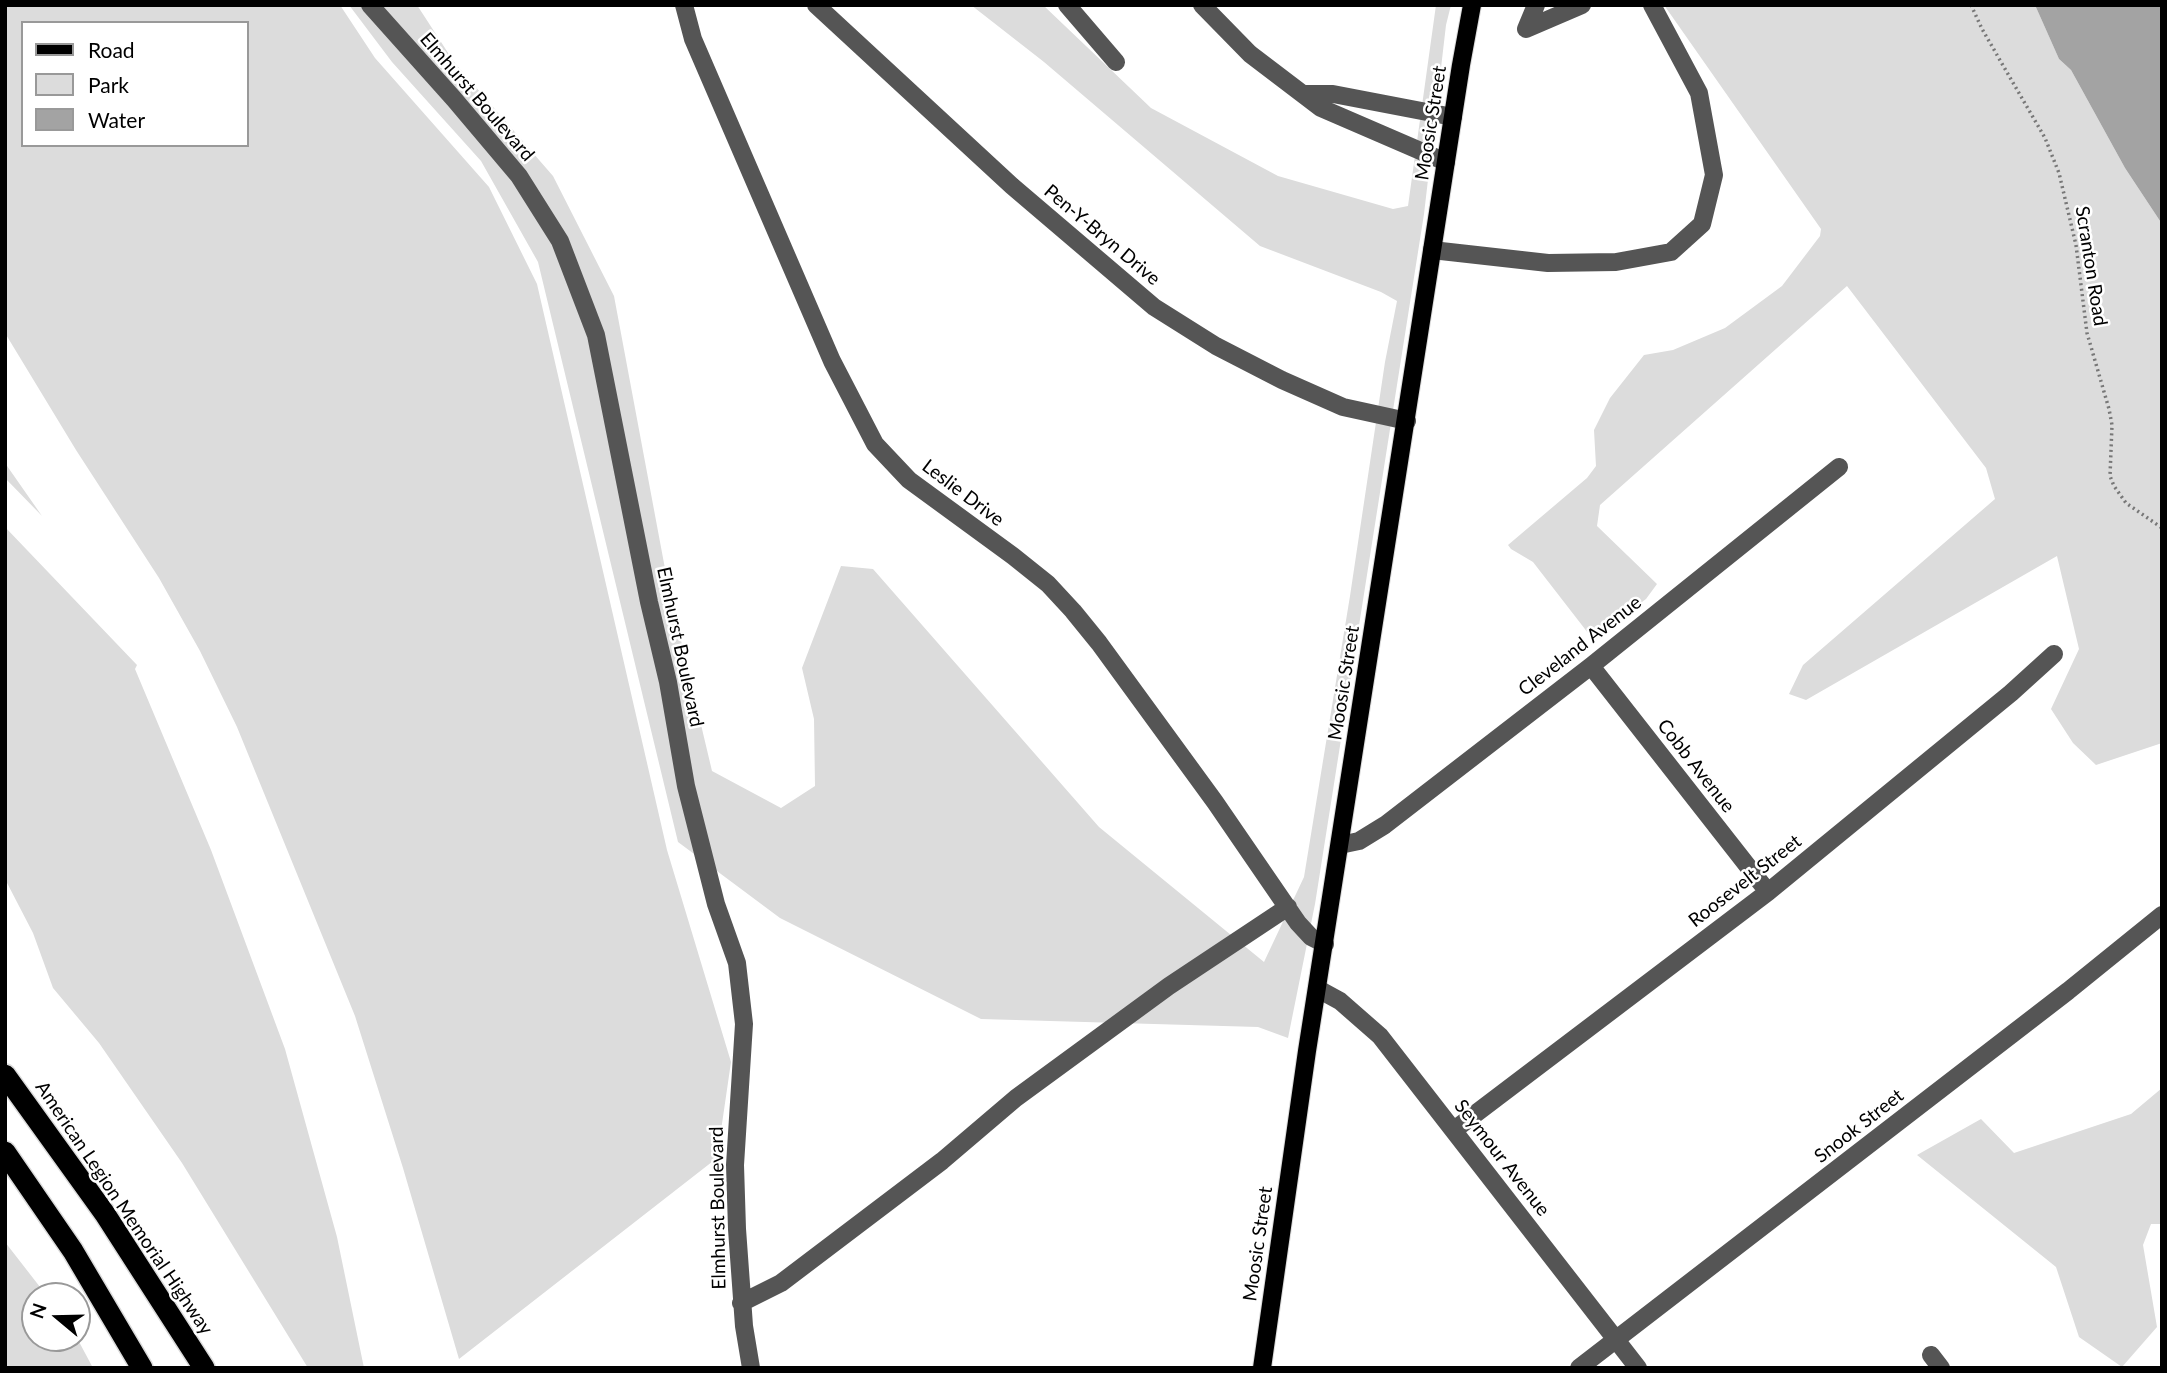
<!DOCTYPE html>
<style>
body{margin:0}
#map{position:relative;width:2167px;height:1373px;overflow:hidden;background:#fff;font-family:Lato,sans-serif}
canvas{display:block}
.frame{position:absolute;inset:0;border:7px solid #000;pointer-events:none}
.legend{position:absolute;left:21px;top:21px;width:228px;height:126px;box-sizing:border-box;background:#fff;border:2px solid #999;margin:0;padding:9px 12px;list-style:none;font-size:21px;color:#000}
.legend li{display:flex;align-items:center;gap:14px;height:35px}
.legend b{width:35px;border:2px solid #999}
.north{position:absolute;left:21px;top:1282px;width:70px;height:70px;box-sizing:border-box;background:#fff;border:2px solid #999;border-radius:50%;rotate:289deg;font-size:19px;font-weight:700;line-height:28px;text-align:center;color:#000}
.north::after{content:'';display:block;margin:auto;width:24px;height:32px;background:#000;clip-path:polygon(50% 0,100% 100%,50% 72%,0 100%)}
</style>
<div id="map">
<canvas width="2167" height="1373"></canvas>
<div class="frame"></div>
<ul class="legend">
<li><b style="height:9px;background:#000"></b>Road</li>
<li><b style="height:19px;background:#dcdcdc"></b>Park</li>
<li><b style="height:19px;background:#a3a3a3"></b>Water</li>
</ul>
<div class="north">N</div>
</div>
<script>
const c = document.querySelector('canvas').getContext('2d');
c.lineJoin = 'round';
function paint(path, color) { c.fillStyle = color; c.fill(path, 'evenodd'); }
const toPath = rows => new Path2D(rows.map(r => 'M' + r).join(''));
function strokePath(path, color, width, dash) { c.strokeStyle = color; c.lineWidth = width; c.lineCap = dash ? 'butt' : 'round'; c.setLineDash(dash || []); c.stroke(path); }
function label(font, color, halo, rows, align = 'center') {
  c.font = font + ' Lato,sans-serif'; c.lineWidth = 5; c.setLineDash([]); c.textBaseline = 'middle'; c.strokeStyle = halo; c.fillStyle = color; for (const [text, x, y, turn = 0] of rows) {
    c.save(); c.translate(x, y); c.rotate((+turn || 0) * Math.PI / 180); c.textAlign = isNaN(turn) ? turn : align; if (halo) c.strokeText(text, 0, 0); c.fillText(text, 0, 0); c.restore();
  }
}
paint(toPath([
 [5,5,340,5,375,58,489,187,537,284,667,850,731,1062,717,1158,459,1359,403,1168,355,1016,237,727,200,651,159,578,76,450,5,333],
 [23,23,247,23,247,145,23,145],
 [349,5,417,5,454,62,553,176,614,296,669,590,712,771,781,808,815,786,814,719,802,668,841,566,873,569,1099,827,1264,962,1304,877,1350,596,1385,362,1397,301,1381,292,1260,246,1044,62,971,5,1043,5,1151,108,1278,176,1393,209,1408,206,1436,5,1451,5,1446,25,1424,214,1315,904,1288,1038,1258,1027,981,1019,780,918,678,842,538,262,481,161,392,62],
 [1664,5,2035,5,2059,59,2071,70,2125,168,2162,224,2162,743,2096,765,2073,743,2051,709,2079,649,2057,556,1806,700,1789,694,1803,665,1995,499,1986,468,1847,286,1600,505,1597,526,1657,584,1646,599,1600,633,1588,633,1533,562,1511,549,1508,545,1587,478,1596,466,1594,430,1610,398,1644,355,1673,350,1725,328,1782,286,1820,236,1821,229],
 [5,463,42,516,5,478],
 [5,527,137,665,135,669,211,850,285,1049,337,1237,364,1368,308,1368,182,1163,99,1043,53,988,33,933,5,879],
 [2162,1088,2162,1224,2151,1224,2143,1245,2157,1327,2122,1367,2079,1337,2056,1267,1917,1155,1981,1119,2014,1153,2131,1114],
 [5,1242,47,1296,35,1296,35,1338,77,1338,93,1368,5,1368]
]), '#dcdcdc');
paint(toPath([
 [2035,5,2162,5,2162,224,2125,168,2071,70,2059,59]
]), '#a3a3a3');
const major = toPath([
 [1262,1368,1307,1051,1461,65,1472,5]
]);
const highway = toPath([
 [5,1075,105,1214,204,1368],
 [5,1152,73,1251,142,1368]
]);
strokePath(major, '#dbdbdb', 20);
strokePath(highway, '#dbdbdb', 24);
strokePath(toPath([
 [1971,5,1982,29,2045,138,2059,173,2076,245,2087,333,2109,409,2112,425,2110,476,2114,486,2126,503,2162,528]
]), '#777', 3.5, [2, 3.5]);
strokePath(toPath([
 [370,5,454,99,519,176,560,241,596,335,649,602,668,682,686,786,716,904,737,963,744,1024,735,1165,737,1229,744,1326,751,1368],
 [684,5,693,39,832,361,875,444,909,480,1013,556,1048,584,1073,611,1099,643,1215,802,1298,923,1311,937,1325,944],
 [816,5,1012,186,1154,307,1216,346,1282,380,1343,407,1407,421],
 [1067,5,1116,62],
 [1202,5,1250,54,1321,108,1446,162],
 [1536,5,1526,29,1582,5],
 [1304,94,1333,94,1453,117],
 [1432,250,1548,263,1616,262,1671,252,1702,224,1714,175,1699,93,1652,5],
 [1591,666,1768,892],
 [1340,845,1359,841,1385,825,1591,666,1839,467],
 [1318,989,1340,1001,1380,1036,1638,1368],
 [1454,1130,1768,892,2011,693,2054,654],
 [741,1303,781,1283,942,1161,1016,1098,1169,986,1288,907],
 [1931,1355,1941,1368],
 [1579,1368,2068,991,2162,915]
]), '#555', 18);
strokePath(major, '#000', 18);
strokePath(highway, '#000', 21);
label('19px', '#000', '#fff', [
 ["Elmhurst Boulevard",477,97,49],
 ["Moosic Street",1431,123,-81],
 ["Pen-Y-Bryn Drive",1102,235,40],
 ["Scranton Road",2091,266,81],
 ["Leslie Drive",963,493,37],
 ["Cleveland Avenue",1580,646,-38],
 ["Elmhurst Boulevard",680,647,78],
 ["Moosic Street",1344,683,-81],
 ["Cobb Avenue",1696,766,52],
 ["Roosevelt Street",1745,881,-38],
 ["Snook Street",1859,1126,-38],
 ["Seymour Avenue",1502,1158,52],
 ["American Legion Memorial Highway",124,1208,56],
 ["Elmhurst Boulevard",718,1208,-91],
 ["Moosic Street",1258,1244,-82]
]);
</script>
